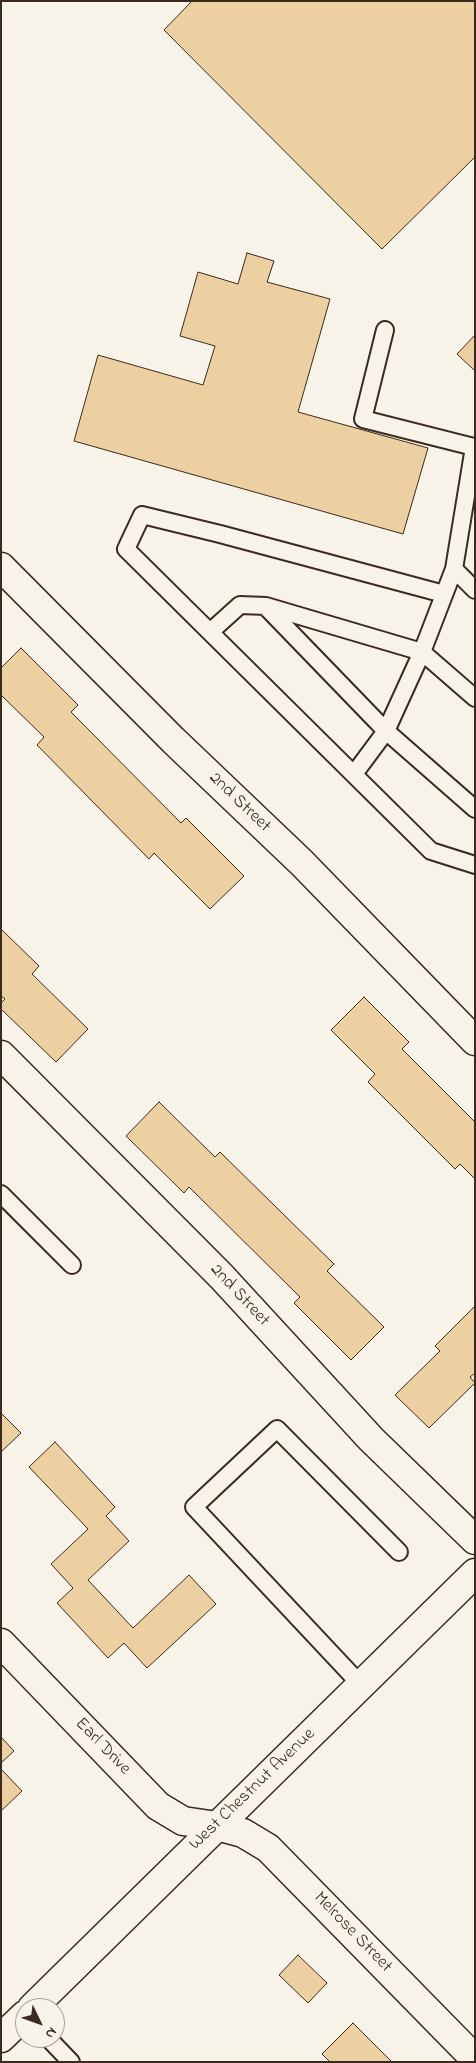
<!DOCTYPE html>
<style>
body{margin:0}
#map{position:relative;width:476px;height:2063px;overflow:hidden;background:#f7f3e8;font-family:"Indie Flower",sans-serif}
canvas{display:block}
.frame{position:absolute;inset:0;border:2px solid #3b2a1e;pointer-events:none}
.north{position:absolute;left:15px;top:1998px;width:50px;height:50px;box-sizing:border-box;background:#f7f3e8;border:1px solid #aca397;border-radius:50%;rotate:132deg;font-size:14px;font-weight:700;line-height:20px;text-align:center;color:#3b2a1e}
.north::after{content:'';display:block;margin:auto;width:18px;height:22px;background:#3b2a1e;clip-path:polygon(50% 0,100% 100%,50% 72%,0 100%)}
</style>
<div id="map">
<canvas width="476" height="2063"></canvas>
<div class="frame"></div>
<div class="north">N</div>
</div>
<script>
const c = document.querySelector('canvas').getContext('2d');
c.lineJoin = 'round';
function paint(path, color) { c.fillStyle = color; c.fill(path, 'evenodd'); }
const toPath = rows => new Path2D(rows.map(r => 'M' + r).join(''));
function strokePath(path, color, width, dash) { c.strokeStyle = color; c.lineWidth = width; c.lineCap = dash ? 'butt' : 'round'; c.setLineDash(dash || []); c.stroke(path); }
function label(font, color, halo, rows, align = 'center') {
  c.font = font + ' "Indie Flower",sans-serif'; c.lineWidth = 4; c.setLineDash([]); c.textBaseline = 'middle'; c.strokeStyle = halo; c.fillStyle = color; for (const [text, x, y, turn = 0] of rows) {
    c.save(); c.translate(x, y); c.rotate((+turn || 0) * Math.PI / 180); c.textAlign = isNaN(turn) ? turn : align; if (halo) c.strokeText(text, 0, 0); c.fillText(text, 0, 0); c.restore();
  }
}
const building = toPath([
 [192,1,475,1,475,157,382,249,164,30,192,1],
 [247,253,274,261,267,282,330,299,298,412,428,448,403,534,74,441,98,355,203,385,215,346,180,336,198,272,238,284,247,253],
 [475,335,475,371,457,354,475,335],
 [21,648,78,705,71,712,181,823,186,818,244,876,210,909,154,853,149,859,37,745,44,737,1,695,1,668,21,648],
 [1,929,39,966,32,974,88,1029,56,1062,1,1009,1,1003,5,999,1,996,1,929],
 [364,997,409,1042,402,1049,475,1122,475,1179,460,1164,455,1169,368,1082,375,1074,331,1030,364,997],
 [159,1102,215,1157,220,1152,334,1264,327,1271,384,1327,351,1360,294,1303,300,1297,189,1187,184,1193,126,1136,159,1102],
 [475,1306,475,1373,470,1377,475,1383,429,1428,395,1395,440,1351,435,1346,475,1306],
 [1,1413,21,1433,1,1452,1,1413],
 [55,1442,115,1507,106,1516,129,1541,88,1580,133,1628,189,1575,216,1604,147,1668,124,1643,108,1658,57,1603,73,1588,51,1564,88,1529,29,1467,55,1442],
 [1,1737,14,1751,1,1763,1,1737],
 [1,1769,22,1791,1,1811,1,1769],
 [298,1955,327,1983,308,2003,279,1975,298,1955],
 [353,2023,392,2062,330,2062,322,2054,353,2023]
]);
paint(building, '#edd0a1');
strokePath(building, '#3b2a1e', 1);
const lane = toPath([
 [454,569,475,590],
 [444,594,220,534,142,515,126,549,431,851,475,865],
 [267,608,386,731,475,809],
 [210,632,240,605,266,606,422,652,475,698],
 [354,774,386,731,422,652,454,569,474,447,363,419,385,330],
 [1,1194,72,1265],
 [361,1685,194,1507,277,1429,399,1552],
 [48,2038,71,2062]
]);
const street = toPath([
 [1,567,173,740,302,863,475,1041],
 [1,1055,222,1277,371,1439,475,1540],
 [1,1643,158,1806,183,1821,217,1826,243,1833,268,1848,475,2059]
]);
const secondary = toPath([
 [32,2008,475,1573],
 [1,2038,25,2015]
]);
strokePath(lane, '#3b2a1e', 20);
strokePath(street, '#3b2a1e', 31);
strokePath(secondary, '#3b2a1e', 31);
strokePath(lane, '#f7f3e8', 16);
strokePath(street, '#f7f3e8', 28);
strokePath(secondary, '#f7f3e8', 28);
label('18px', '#3b2a1e', '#f7f3e8', [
 ["2nd Street",239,803,44],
 ["2nd Street",239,1296,47],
 ["Earl Drive",102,1747,46],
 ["West Chestnut Avenue",253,1790,-44],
 ["Melrose Street",352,1933,46]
]);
</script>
